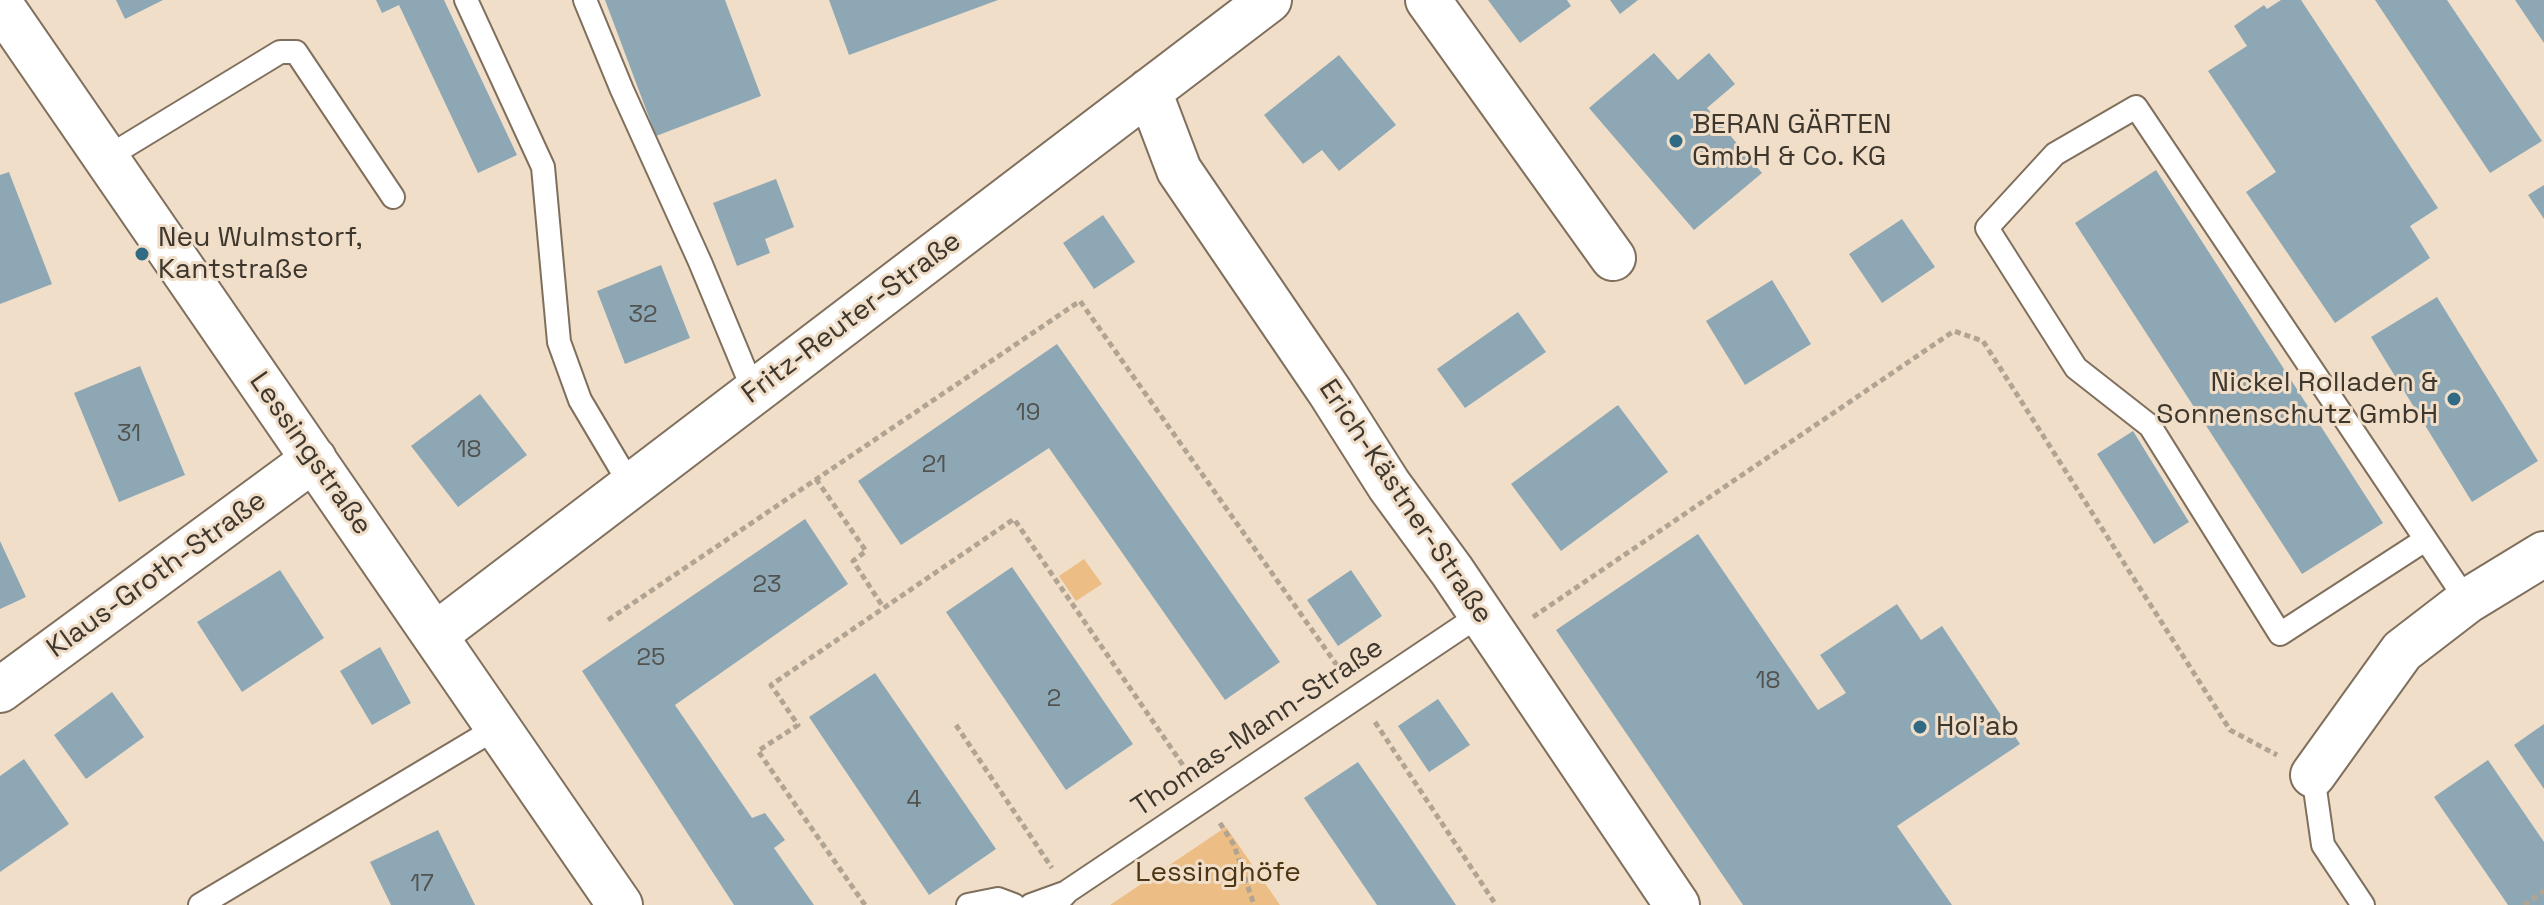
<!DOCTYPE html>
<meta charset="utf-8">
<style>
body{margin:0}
canvas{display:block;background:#f0dec9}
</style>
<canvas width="2544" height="905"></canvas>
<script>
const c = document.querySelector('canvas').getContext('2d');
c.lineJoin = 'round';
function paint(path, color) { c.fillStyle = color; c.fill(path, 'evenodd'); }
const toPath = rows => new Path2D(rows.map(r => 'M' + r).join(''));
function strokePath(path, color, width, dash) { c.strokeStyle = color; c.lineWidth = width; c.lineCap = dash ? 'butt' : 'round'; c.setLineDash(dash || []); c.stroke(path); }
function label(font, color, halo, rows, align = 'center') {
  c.font = font + ' "Space Grotesk",sans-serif'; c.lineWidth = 6; c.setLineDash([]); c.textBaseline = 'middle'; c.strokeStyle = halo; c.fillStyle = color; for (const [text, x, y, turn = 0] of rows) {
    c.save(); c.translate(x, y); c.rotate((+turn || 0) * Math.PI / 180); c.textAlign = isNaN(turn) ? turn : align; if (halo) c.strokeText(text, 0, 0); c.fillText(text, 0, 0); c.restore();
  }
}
paint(toPath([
 [1084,559,1102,584,1076,601,1059,576],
 [1226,827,1280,905,1110,905]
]), '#ecbd84');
paint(toPath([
 [116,0,163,0,125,19],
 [376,0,444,0,517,155,478,173,399,5,382,13],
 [605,0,725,0,761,96,656,136],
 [829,0,998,0,849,55],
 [1488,0,1567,0,1571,6,1520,43],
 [1610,0,1638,0,1620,14],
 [2281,0,2301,0,2438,208,2410,226,2430,258,2335,323,2246,192,2276,172,2208,71,2247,46,2234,26,2264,5,2267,9],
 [2375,0,2447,0,2542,141,2490,173],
 [2515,0,2544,0,2544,43],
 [1654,53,1678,80,1709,53,1735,84,1707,108,1762,173,1694,230,1589,108],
 [1339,55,1396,125,1339,171,1322,150,1303,164,1264,115],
 [2156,170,2383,523,2302,574,2075,223],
 [9,172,52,284,0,304,0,175],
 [776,179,794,227,765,239,770,253,737,266,713,203],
 [2544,185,2544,219,2528,195],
 [1103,215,1135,262,1094,289,1063,243],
 [1902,219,1935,267,1882,303,1849,254],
 [661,265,690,338,625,364,597,291],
 [1772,280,1811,344,1745,385,1706,321],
 [2437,297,2538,461,2472,502,2371,337],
 [1518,312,1546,352,1465,408,1437,369],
 [1057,344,1280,662,1225,700,1049,448,901,545,858,481],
 [140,366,185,475,119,502,74,393],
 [480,394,527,455,458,507,411,446],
 [1618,405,1668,472,1561,551,1511,484],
 [2133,431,2189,522,2154,544,2097,454],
 [805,519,848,584,675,705,752,818,765,813,785,840,774,848,814,905,734,905,582,671],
 [1698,534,1818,710,1846,693,1820,655,1897,604,1921,640,1942,626,2020,744,1897,826,1952,905,1743,905,1556,630],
 [0,541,26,597,0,609],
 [1012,567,1133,744,1066,790,946,612],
 [280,570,324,638,242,692,197,622],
 [1351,570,1382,616,1338,646,1307,600],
 [380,647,411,703,372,725,340,671],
 [875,673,996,849,929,895,809,717],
 [112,692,144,737,86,779,54,735],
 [1438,699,1470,745,1429,772,1398,726],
 [2544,724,2544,789,2514,745],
 [24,759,69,824,0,872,0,776],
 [2488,760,2544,842,2544,905,2508,905,2434,797],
 [1358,762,1401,824,1456,905,1377,905,1304,798],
 [438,830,475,905,391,905,370,862]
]), '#8da8b4');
const lane = toPath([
 [466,0,543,167,559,342,580,400,631,486],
 [585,0,622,90,700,262,754,392],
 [106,158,280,52,296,52,393,197],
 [2425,540,2280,634,2150,426,2076,368,1987,228,2055,154,2136,107,2467,601],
 [2313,775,2323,845,2363,905],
 [200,905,498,727],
 [968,905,998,899,1014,905],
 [1031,905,1067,892],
 [1055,905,1068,891,1481,614]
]);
const street = toPath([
 [1428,0,1613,258],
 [0,4,620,905],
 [1149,91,1179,170,1330,392,1389,485,1452,571,1677,905],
 [435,635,1269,0],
 [0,690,314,459],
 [2313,775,2402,651,2467,601,2544,554]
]);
strokePath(lane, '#7f6f5c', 26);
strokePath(street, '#7f6f5c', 48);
strokePath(toPath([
 [816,479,866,551,853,561,883,607],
 [1533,617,1954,331,1983,341,2230,730,2277,755],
 [608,620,1080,301,1341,671],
 [1375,722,1496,905],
 [956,725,1052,868],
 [1220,823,1234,845,1254,905],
 [865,905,758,751,798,725,771,685,1014,519,1189,774],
 [2524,905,2544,891]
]), '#b2a493', 5, [6, 4]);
strokePath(lane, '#fff', 22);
strokePath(street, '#fff', 44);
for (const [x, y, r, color] of [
 [1676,141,8,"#306b83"],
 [142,254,8,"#306b83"],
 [2454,399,8,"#306b83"],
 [1920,727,8,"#306b83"]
]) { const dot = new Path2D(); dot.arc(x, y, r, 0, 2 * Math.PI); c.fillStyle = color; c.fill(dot); strokePath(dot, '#f0dec9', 3); }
label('24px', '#525350', null, [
 ["32",643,315],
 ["19",1028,413],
 ["31",129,434],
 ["18",469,450],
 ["21",934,465],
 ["23",767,585],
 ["25",651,658],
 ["18",1768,681],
 ["2",1054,699],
 ["4",914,800],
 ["17",422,884]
]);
label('28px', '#3e372e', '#f0dec9', [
 ["BERAN GÄRTEN",1692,125],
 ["GmbH & Co. KG",1692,157],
 ["Neu Wulmstorf,",158,238],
 ["Kantstraße",158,270],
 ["Nickel Rolladen &",2438,383,"right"],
 ["Sonnenschutz GmbH",2438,415,"right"],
 ["Hol'ab",1936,727]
], 'left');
label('28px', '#3e372e', '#f0dec9', [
 ["Fritz-Reuter-Straße",852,318,-37],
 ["Lessingstraße",310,454,55],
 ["Erich-Kästner-Straße",1405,502,56],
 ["Klaus-Groth-Straße",157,575,-36],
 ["Thomas-Mann-Straße",1258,728,-34]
]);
label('28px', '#4d3514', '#f0dec9', [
 ["Lessinghöfe",1218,873]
]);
</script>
